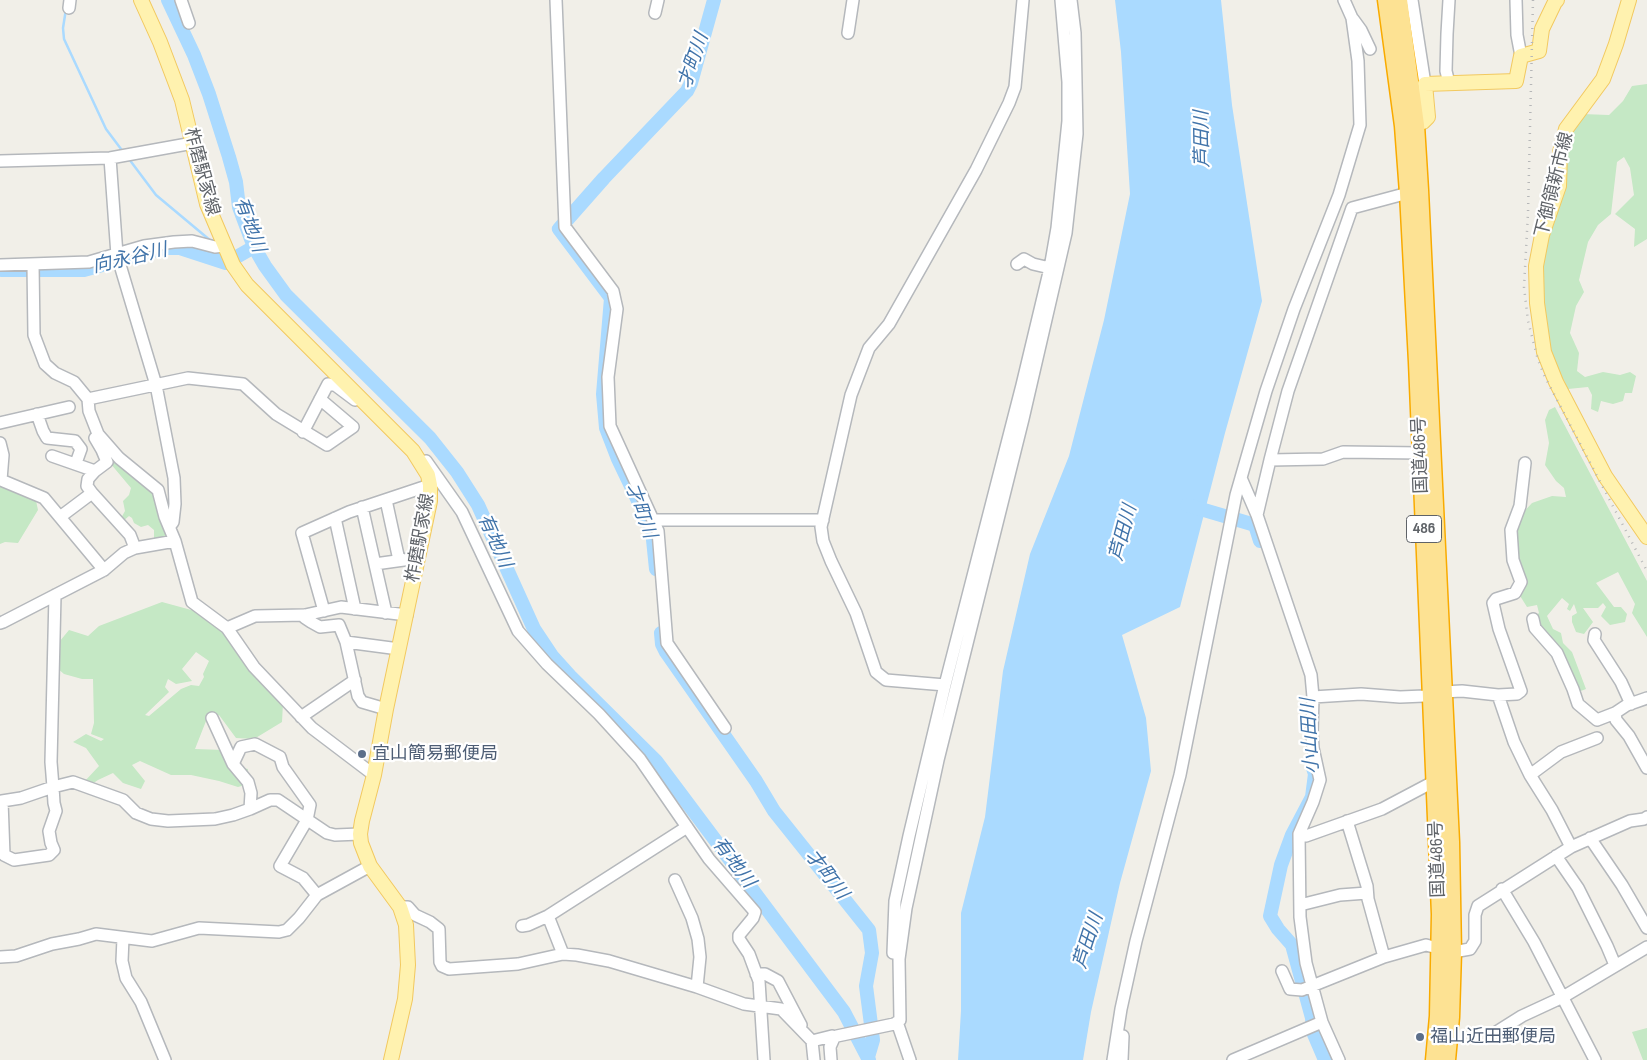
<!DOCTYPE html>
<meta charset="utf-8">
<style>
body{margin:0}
canvas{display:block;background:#f1efe8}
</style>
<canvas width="1647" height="1060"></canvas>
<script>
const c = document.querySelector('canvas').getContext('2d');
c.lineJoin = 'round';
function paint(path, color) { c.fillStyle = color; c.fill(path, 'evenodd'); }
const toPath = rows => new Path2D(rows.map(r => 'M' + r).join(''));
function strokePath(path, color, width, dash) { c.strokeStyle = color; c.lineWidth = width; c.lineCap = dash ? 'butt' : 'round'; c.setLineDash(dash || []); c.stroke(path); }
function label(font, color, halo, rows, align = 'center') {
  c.font = font + ' "Sofia Sans Condensed","Noto Sans JP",sans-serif'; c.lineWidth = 4.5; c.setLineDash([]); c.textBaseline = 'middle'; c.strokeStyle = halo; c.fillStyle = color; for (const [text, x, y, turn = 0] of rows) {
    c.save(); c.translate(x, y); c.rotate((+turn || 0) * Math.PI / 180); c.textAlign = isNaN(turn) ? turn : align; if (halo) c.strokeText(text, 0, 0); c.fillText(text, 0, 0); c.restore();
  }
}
paint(toPath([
 [1647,84,1647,239,1634,247,1635,229,1615,214,1634,195,1630,168,1624,157,1617,162,1611,214,1598,225,1588,242,1579,280,1584,292,1576,306,1570,333,1579,353,1577,371,1585,377,1603,372,1620,375,1630,372,1636,376,1632,393,1625,393,1623,401,1613,404,1601,401,1598,412,1591,409,1592,395,1588,387,1568,389,1564,380,1555,371,1546,332,1540,259,1566,137,1582,114,1609,115,1623,101,1632,86],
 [1555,407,1647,581,1647,637,1632,613,1635,604,1618,572,1596,583,1614,607,1621,607,1627,614,1625,622,1610,625,1601,616,1606,607,1603,603,1598,608,1583,608,1593,622,1584,634,1576,632,1572,622,1572,616,1577,613,1574,604,1570,611,1567,609,1569,604,1562,598,1547,616,1553,629,1561,633,1563,643,1572,652,1586,689,1578,692,1539,628,1535,616,1539,613,1537,605,1527,607,1517,591,1521,568,1514,534,1518,518,1532,503,1552,496,1566,497,1564,488,1556,481,1545,465,1549,443,1545,420,1549,410],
 [97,434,156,491,166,527,165,537,154,542,154,530,148,525,141,527,134,523,132,518,129,516,122,522,120,520,125,511,123,501,129,495,131,488,110,463],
 [0,480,35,496,38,510,18,543,5,542,0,544],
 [162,602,195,611,227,631,283,703,282,722,254,739,236,738,219,715,208,716,195,749,224,750,227,765,248,769,245,785,238,787,219,781,191,775,171,775,140,761,132,765,145,781,141,789,123,783,113,773,98,780,92,784,84,782,99,766,86,748,73,742,86,734,101,741,104,739,91,734,94,723,93,679,82,679,64,674,57,668,55,647,69,630,88,636,99,626],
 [196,652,209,661,203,674,204,677,199,686,191,685,181,689,149,716,145,715,169,692,165,687,168,679,176,684,192,681,182,669],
 [1647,1028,1647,1060,1643,1060,1632,1032]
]), '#c5e8c5');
paint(toPath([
 [1115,0,1221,0,1232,105,1262,301,1225,433,1180,607,1122,635,1146,718,1151,771,1120,883,1091,1012,1083,1060,958,1060,961,1011,961,913,985,817,1003,671,1030,554,1069,456,1104,320,1130,194,1121,52]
]), '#aadaff');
strokePath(toPath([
 [66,9,63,28,64,39,106,129,124,153],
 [129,159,156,195,211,241],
 [214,259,216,254]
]), '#aadaff', 2.5);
strokePath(toPath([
 [168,0,194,55,209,94,229,157,236,182,239,207,254,247,265,266,286,295,430,438,457,472,478,505,534,629,552,656,570,676,656,761,844,1012,869,1060],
 [2,270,84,270,164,248,180,248,226,263,254,247],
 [1187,505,1255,525,1260,541],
 [656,569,652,530,618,459,606,428,603,394,611,298,559,229,604,178,687,91,691,83,714,0],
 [661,633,662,644,666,652,756,781,774,811,869,930,872,953,866,986,873,1040,868,1057],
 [1311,762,1315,774,1312,797,1292,835,1281,865,1270,916,1278,929,1292,945,1312,1018,1313,1032,1325,1060]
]), '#aadaff', 14);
const minor = toPath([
 [181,0,189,23],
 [556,0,565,227,613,291,617,309,608,377,610,426,658,531,667,643,725,728],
 [1412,0,1425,84],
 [1516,0,1517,35,1521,56],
 [69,8,70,0],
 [655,13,658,0],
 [1353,19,1361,30,1370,49],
 [848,33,853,0],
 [1449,83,1446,71,1447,34,1449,0],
 [110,158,117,255,156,385,174,478,175,504,173,522,170,526],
 [0,161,110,158,193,143],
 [33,264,34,335,45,364,55,373,74,382,88,399,188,378,243,384,276,414,327,445,353,427,320,399],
 [1017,264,1024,259,1033,264,1050,268],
 [0,265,89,262,144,246,174,242,192,241,215,247,224,246],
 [88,399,89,411,98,434,119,458,158,490,165,517,175,541,192,602,227,628,254,667,312,728,374,775],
 [37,414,43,431,47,438,75,441,81,449,76,463],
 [0,423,69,407],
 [303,432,328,384,335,385,355,400],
 [0,443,3,455,1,480,44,498,104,570],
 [52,456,95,471],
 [1270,460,1323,459,1343,452,1421,453],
 [426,461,462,512,518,631,547,664,599,714,640,759,709,859,755,912,753,918,739,935,739,939,749,954,759,981,764,1060],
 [1241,478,1257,515,1311,675,1313,697,1312,733,1313,748,1320,780,1313,802,1299,834,1300,917,1306,963,1322,1022,1339,1060],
 [92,493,130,535,135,548],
 [386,500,399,560],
 [362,507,386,613],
 [1257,515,1270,460,1288,391,1352,208,1408,193],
 [60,517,92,493,87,486,88,479,95,471,107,462,102,450,95,438],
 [335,518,355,609],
 [653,520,823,520],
 [375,564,418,558],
 [55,595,51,762,53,787,54,803,56,811,49,831,51,843,54,850,49,855,14,860,4,855,2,801,21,798,53,787,73,782,123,800,136,813,151,819,168,821,215,819,233,815,250,809,270,800,278,800,327,833,335,835,360,834],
 [324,611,302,533,349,512,430,485],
 [305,615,305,618,311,622,320,627,339,625,346,642,399,649],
 [1533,619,1535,628,1557,653,1573,689,1578,704,1597,720,1615,713],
 [0,623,3,622,104,570,124,553,135,548,175,541],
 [227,628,255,616,305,615,341,607,407,615],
 [1595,634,1594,640,1621,682,1631,704],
 [346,642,358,696,362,702,386,709],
 [945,685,886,680,876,672,856,613,831,561,823,541,821,527,851,395,869,348,889,324,976,170,1009,103,1015,87,1023,0],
 [1498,695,1514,742,1530,775,1552,810,1571,847],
 [1313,697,1361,694,1400,697,1424,696,1443,692,1462,691,1498,695,1517,694,1521,691,1499,629,1493,603,1496,599,1515,593,1521,582,1513,560,1511,530,1520,506,1525,463],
 [1647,698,1627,705,1615,713,1616,720,1629,736,1647,768],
 [301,717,355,680],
 [212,718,233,764,248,782,251,793,250,809],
 [233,764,241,747,255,744,280,757,283,767,310,805,307,820,280,866,303,878,317,895],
 [1530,775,1561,752,1597,738],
 [1347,821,1367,886,1368,899,1384,957],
 [1299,834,1306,836,1382,809,1435,781],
 [1590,838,1622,885,1647,928],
 [1556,856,1578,888,1607,946,1615,965],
 [675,880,692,918,698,939,700,957,697,987],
 [1502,889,1534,942,1595,1060],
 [1300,905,1340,895,1367,893],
 [400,907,408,907,415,915,430,922,439,929,440,962,442,966,449,969,518,964,563,954,577,955,609,961,697,987,744,1004,781,1009,812,1041,814,1060],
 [548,916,563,954],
 [522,926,528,925,548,916,687,827],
 [123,938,122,961,126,978,141,1002,165,1060],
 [893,953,895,901,909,836,945,685,1022,385,1050,268,1057,228,1068,121,1068,82,1061,0],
 [0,957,16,956,52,944,79,939,96,934,152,941,199,928,279,932,287,930,299,918,317,895,370,866],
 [1282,971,1290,989,1302,990,1384,957,1426,945,1453,952,1470,949,1475,941,1475,915,1478,906,1571,847,1630,821,1644,819,1647,817],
 [756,974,765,974,778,981,801,1025],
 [897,1022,910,1060],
 [1495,1033,1522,1016,1563,997,1647,947],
 [812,1041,832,1036,835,1037],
 [831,1060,830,1047,834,1038,837,1036,894,1024,900,1020,899,959,906,908,938,760,1023,419,1066,233,1077,134,1075,33,1071,0],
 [1113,1060,1121,1009,1136,941,1180,775,1236,495,1266,391,1294,309,1339,195,1360,125,1358,61,1352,18,1344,0],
 [1122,1060,1123,1036],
 [1233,1060,1322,1022]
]);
const major = toPath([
 [141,0,160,42,182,100,207,204,233,265,247,285,413,451,428,475,430,485,430,501,386,709,374,775,362,821,360,834,361,843,370,866,400,907,406,925,408,965,405,999,391,1060],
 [1629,0,1616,44,1603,79,1566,129,1560,152,1559,186,1542,235,1536,266,1537,303,1544,352,1556,382,1605,476,1647,537],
 [1407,126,1423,122,1428,117,1425,84,1516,81,1521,56,1539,51,1542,29,1555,2,1557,0]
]);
const highway = toPath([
 [1386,0,1403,126,1408,193,1417,362,1440,914,1438,1016,1434,1060],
 [1399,0,1416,125,1420,190,1451,842,1453,952,1451,1017,1447,1060]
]);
strokePath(minor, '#b5b8bc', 14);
strokePath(major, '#f2c960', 16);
strokePath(highway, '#f9ab00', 19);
strokePath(minor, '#fff', 11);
strokePath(major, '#fff2af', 14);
strokePath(highway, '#fde293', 16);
strokePath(toPath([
 [1533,0,1528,213,1524,287,1528,321,1538,360,1545,377,1647,571]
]), '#b6b7b8', 2.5, [1, 6]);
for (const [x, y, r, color] of [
 [362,754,5,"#5c6f8a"],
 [1420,1037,5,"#5c6f8a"]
]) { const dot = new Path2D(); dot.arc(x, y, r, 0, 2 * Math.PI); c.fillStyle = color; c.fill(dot); strokePath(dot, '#fff', 2); }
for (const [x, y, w] of [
 [1424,529,35]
]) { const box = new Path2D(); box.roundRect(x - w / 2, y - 13.5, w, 27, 4); c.fillStyle = '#fff'; c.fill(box); strokePath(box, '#5f6368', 1); }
label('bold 16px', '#5f6368', null, [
 ["486",1424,529]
]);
label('18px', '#5f6368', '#fff', [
 ["柞磨駅家線",201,172,75],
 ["下御領新市線",1555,185,-76],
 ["国道486号",1421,455,-92],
 ["柞磨駅家線",421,538,-80],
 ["国道486号",1438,859,-92]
]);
label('18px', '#4e5e75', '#fff', [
 ["宜山簡易郵便局",372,754],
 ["福山近田郵便局",1430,1037]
], 'left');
label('italic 19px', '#4174aa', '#fff', [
 ["才町川",694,61,-71],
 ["芦田川",1203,139,-91],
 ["有地川",249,225,70],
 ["向永谷川",130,259,-13],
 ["才町川",640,511,70],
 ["芦田川",1124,533,-75],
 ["有地川",494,541,66],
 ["小山田川",1311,736,-93],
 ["有地川",733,863,53],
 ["才町川",826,875,52],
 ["芦田川",1089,941,-72]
]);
</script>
